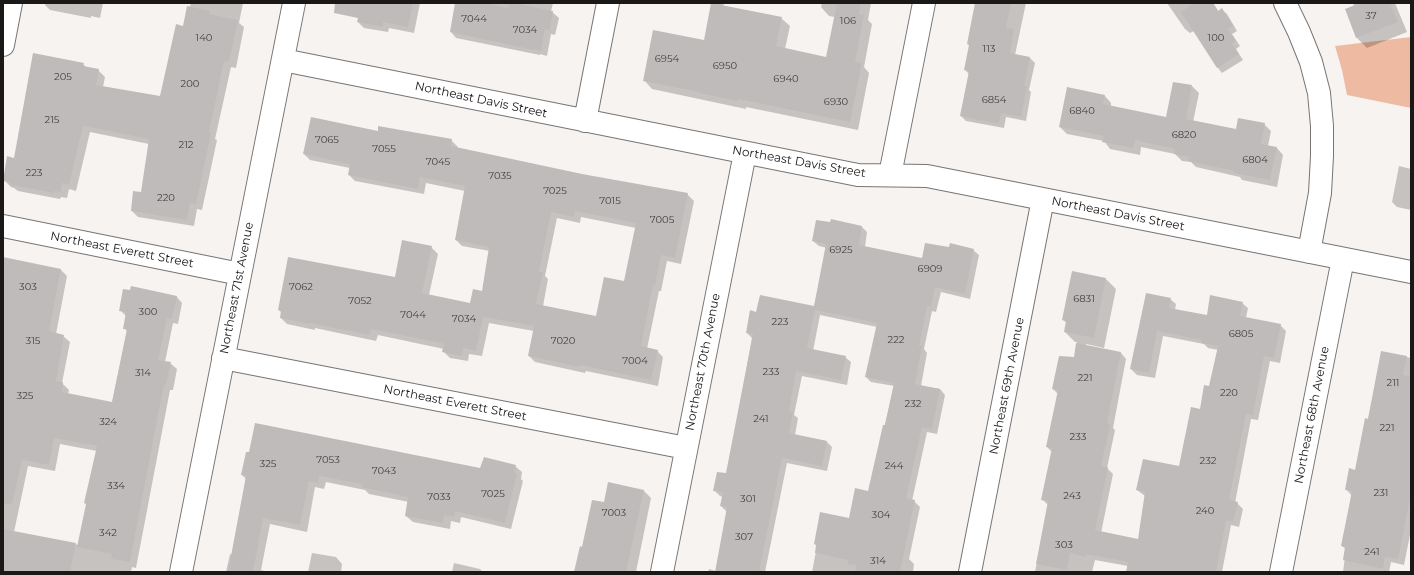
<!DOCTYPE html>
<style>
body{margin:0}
#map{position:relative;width:1414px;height:575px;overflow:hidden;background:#f7f3f1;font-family:Montserrat,sans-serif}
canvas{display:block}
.frame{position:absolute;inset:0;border:4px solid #1b1918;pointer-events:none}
</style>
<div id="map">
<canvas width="1414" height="575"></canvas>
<div class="frame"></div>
</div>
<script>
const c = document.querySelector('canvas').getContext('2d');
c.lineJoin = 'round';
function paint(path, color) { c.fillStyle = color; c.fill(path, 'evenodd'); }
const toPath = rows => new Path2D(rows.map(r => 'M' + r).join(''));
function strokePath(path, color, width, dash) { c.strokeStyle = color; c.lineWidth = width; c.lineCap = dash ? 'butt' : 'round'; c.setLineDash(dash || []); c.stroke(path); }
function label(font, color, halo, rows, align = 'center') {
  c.font = font + ' Montserrat,sans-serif'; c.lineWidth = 3.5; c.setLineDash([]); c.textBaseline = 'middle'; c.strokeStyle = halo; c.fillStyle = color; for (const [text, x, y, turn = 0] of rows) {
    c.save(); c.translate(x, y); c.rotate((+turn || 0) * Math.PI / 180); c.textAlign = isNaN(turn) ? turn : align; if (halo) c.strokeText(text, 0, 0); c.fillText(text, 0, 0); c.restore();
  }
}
paint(toPath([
 [1411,37,1411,108,1347,95,1342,70,1335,46]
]), '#eebba2');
paint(toPath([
 [45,3,103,3,100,18,91,16,91,18,50,10,45,5],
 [191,3,243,3,239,23,244,27,236,68,231,67,215,139,217,140,202,210,197,209,194,226,138,217,132,211,142,194,149,144,90,132,76,191,69,189,67,198,61,197,60,199,18,191,14,188,11,187,4,180,15,159,83,64,87,68,98,70,105,77,103,87,160,97],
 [346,3,420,3,414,33,389,28,388,32,364,28,358,22,359,17],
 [456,3,553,3,551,11,559,18,555,35,551,34,547,56,540,54,540,55,456,38,451,32],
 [705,3,724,3,723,7,781,18,790,26,785,49,827,58,835,17,829,16,821,7,822,3,871,3,868,20,872,24,864,67,869,73,858,130,746,107,746,109,652,89,644,80,705,42,712,4],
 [976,3,1026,3,1015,55,1030,58,1035,63,1029,90,1031,92,1026,121,1006,117,1004,128,966,121,961,116,969,74,965,70,970,46,968,44],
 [1167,3,1213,3,1219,12,1222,10,1227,14,1237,31,1232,34,1240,46,1236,49,1243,60,1222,73,1218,68,1194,31,1190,33,1185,29],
 [1353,3,1395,3,1407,32,1367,48,1357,38,1346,10,1354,6],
 [1192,86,1199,93,1193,122,1236,130,1264,124,1271,131,1268,146,1277,148,1283,155,1277,187,1242,180,1240,177,1196,167,1191,162,1182,161,1175,154,1141,147,1140,155,1110,149,1104,141,1067,134,1060,127,1105,96,1111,103,1111,107,1167,118],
 [378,132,451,140,458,147,457,149,582,175,687,194,694,201,681,264,667,261,661,291,659,291,647,349,657,351,663,357,658,386,586,371,585,373,535,362,529,356,534,331,489,323,482,356,469,354,468,361,450,358,444,352,444,349,378,335,376,341,315,328,315,330,287,324,281,318,282,313,279,310,395,278,431,247,438,254,429,295,471,305,483,292,490,251,462,246,456,240,465,191,426,183,424,194,355,181,349,175,350,168,310,160,304,154],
 [581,217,636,228,625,282,597,317,543,306,548,279,545,276,557,218,580,223],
 [1399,166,1411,169,1411,210,1397,207,1392,202],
 [862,227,867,232,865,247,923,259,950,248,973,250,979,255,970,299,941,292,936,312,932,311,924,349,927,353,921,386,940,389,945,395,937,434,927,432,912,501,914,501,920,507,909,559,914,564,913,572,812,572,817,546,850,519,869,492,894,386,871,382,866,377,877,327,820,315,813,351,845,357,851,362,847,385,802,376,794,415,798,418,795,435,826,441,832,447,827,471,787,463,765,572,708,572,709,569,716,571,727,512,721,506,723,497,720,496,714,490,727,474,752,338,747,333,757,313,814,307,827,248,819,246,813,241],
 [3,258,61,270,67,276,56,334,63,336,70,342,62,383,69,390,68,395,112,403,127,331,124,328,127,317,120,310,176,296,182,303,178,324,173,323,165,362,170,363,177,369,173,390,170,390,136,568,132,567,131,572,3,572],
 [60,444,97,451,79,545,14,532,28,466,55,471],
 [1106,279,1116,289,1104,348,1086,344,1086,346,1121,353,1126,359,1113,428,1115,430,1107,468,1113,474,1101,533,1139,540,1145,496,1137,490,1180,467,1210,387,1218,350,1208,348,1204,344,1163,336,1155,378,1137,375,1131,369,1170,299,1176,304,1175,310,1207,316,1242,303,1248,308,1246,318,1280,325,1286,331,1280,363,1270,361,1258,420,1251,419,1235,503,1237,503,1243,509,1239,527,1231,525,1222,572,1127,572,1128,566,1095,560,1092,572,1035,572,1048,505,1043,500,1052,452,1047,447,1058,394,1053,389,1075,358,1077,342,1075,342,1065,332,1067,323,1063,320],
 [1382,352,1411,358,1411,530,1404,565,1391,562,1389,572,1343,572,1346,549,1342,546,1352,496,1346,489,1356,471,1368,420],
 [515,466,522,472,521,479,523,481,511,529,461,517,460,523,451,521,450,529,413,522,406,516,409,502,369,494,365,490,326,482,324,489,315,487,307,532,270,524,261,570,268,572,226,572,230,554,233,555,246,479,242,475,480,469],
 [643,490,651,498,636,572,575,572,605,503],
 [312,553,336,557,342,564,341,572,308,572],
 [454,563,480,569,483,572,452,572]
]), '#0003');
paint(toPath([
 [335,3,413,3,408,27,383,22,383,27,357,22,358,18,334,13],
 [455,3,484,3,508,8,509,3,515,3,553,11,550,30,545,29,541,51,534,49,534,50,450,32],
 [711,3,782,17,776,46,826,57,837,3,861,3,859,14,864,15,855,62,862,63,850,122,738,99,738,101,699,93,699,92,643,81,653,30,704,40],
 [975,3,1011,3,1006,28,1014,29,1010,53,1030,57,1024,86,1027,86,1021,117,1001,113,999,124,960,116,969,71,964,70,969,45,967,44],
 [1194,3,1213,3,1218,11,1222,8,1233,26,1228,29,1236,41,1232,44,1239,54,1217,68,1181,12],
 [1360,3,1390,3,1398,22,1356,38,1345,9],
 [187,6,210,11,209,14,238,20,229,62,224,61,209,132,211,133,196,204,190,203,187,220,131,211,133,191,141,192,149,139,83,126,69,185,62,183,61,192,54,191,54,193,10,185,10,182,3,181,7,156,14,158,33,53,84,63,83,66,99,69,96,85,160,96,176,24,183,26],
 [1173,82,1192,85,1186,119,1236,129,1238,118,1265,123,1261,144,1277,147,1270,180,1234,173,1234,171,1188,161,1189,157,1174,154,1175,149,1135,140,1133,148,1102,142,1104,136,1059,127,1067,87,1105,95,1103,104,1166,117],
 [311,117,378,131,378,126,452,139,451,146,582,174,688,193,675,258,661,255,655,286,653,285,641,346,658,350,651,380,580,365,579,367,528,356,534,326,483,317,476,351,463,348,462,356,442,352,444,344,441,343,371,329,370,335,309,323,309,324,280,318,281,311,278,310,288,257,395,277,402,240,432,246,422,293,470,303,473,289,482,291,489,247,455,240,465,186,420,177,418,189,348,175,350,164,303,154],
 [575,211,636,223,624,281,604,277,596,316,536,304,543,272,539,272,551,212,574,217],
 [831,219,862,226,859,245,922,258,925,243,949,247,950,243,974,249,965,294,935,287,931,307,927,306,919,346,922,346,915,384,940,389,932,429,922,427,906,498,915,500,900,572,855,572,856,565,847,564,848,560,815,553,816,545,814,544,820,512,849,518,855,488,868,491,883,425,885,425,894,383,865,377,877,323,815,310,807,348,846,356,841,380,796,371,789,411,793,412,789,433,827,441,822,466,782,458,759,572,715,572,727,507,720,506,723,492,713,491,717,472,726,473,753,334,746,333,750,310,756,312,760,295,814,306,826,244,812,241,816,220,830,222],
 [3,257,61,269,49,331,64,335,56,381,63,382,62,392,112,402,127,329,123,329,126,312,119,311,123,289,130,290,131,286,177,296,172,318,167,318,158,360,171,362,166,385,164,384,130,562,111,559,112,554,77,547,86,504,84,503,97,446,54,438,49,465,22,460,12,504,3,504],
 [1072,271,1106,278,1094,338,1064,332,1066,321,1062,320],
 [1146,293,1171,298,1169,308,1207,315,1210,295,1243,302,1240,316,1281,324,1274,358,1264,356,1253,415,1246,414,1229,500,1238,502,1233,522,1226,520,1216,572,1126,572,1128,562,1086,554,1086,557,1070,553,1067,570,1036,564,1048,501,1041,500,1052,448,1046,447,1058,390,1052,389,1059,356,1074,357,1076,343,1121,352,1107,423,1110,424,1101,466,1108,467,1095,530,1138,539,1145,492,1136,490,1143,459,1179,466,1191,407,1200,409,1204,385,1209,386,1218,346,1201,343,1202,340,1157,331,1149,373,1130,369],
 [1381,351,1407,356,1403,375,1411,376,1411,494,1398,559,1385,557,1383,569,1343,560,1345,547,1341,546,1352,491,1345,490,1349,468,1355,470,1365,418,1368,419],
 [255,423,480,468,484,457,516,465,514,473,517,473,505,523,455,511,454,517,444,515,443,523,405,516,408,497,361,487,362,484,319,476,318,483,309,481,300,525,263,518,253,572,228,572,246,476,241,475,246,452,249,452],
 [608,482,644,490,626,572,574,572,580,546,582,547,592,500,604,502],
 [3,529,76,543,70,572,3,572]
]), '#bfbbba');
const street = toPath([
 [1285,3,1299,32,1311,62,1319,93,1322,126,1322,156,1320,193,1309,252],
 [3,45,11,3],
 [283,60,858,175,927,176,1411,272],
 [585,121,608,3],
 [890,175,924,3],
 [3,226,240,274],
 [223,358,686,448],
 [181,572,294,3],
 [662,572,745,153],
 [970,572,1043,199],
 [1281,572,1343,259]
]);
strokePath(street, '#787573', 24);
strokePath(street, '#fff', 22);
label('10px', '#444240', null, [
 ["37",1371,16],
 ["7044",474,19],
 ["106",848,21],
 ["7034",525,30],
 ["140",204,38],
 ["100",1216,38],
 ["113",989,49],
 ["6954",667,59],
 ["6950",725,66],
 ["205",63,77],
 ["6940",786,79],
 ["200",190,84],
 ["6854",994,100],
 ["6930",836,102],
 ["6840",1082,111],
 ["215",52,120],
 ["6820",1184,135],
 ["7065",327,140],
 ["212",186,145],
 ["7055",384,149],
 ["6804",1255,160],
 ["7045",438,162],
 ["223",34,173],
 ["7035",500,176],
 ["7025",555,191],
 ["220",166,198],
 ["7015",610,201],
 ["7005",662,220],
 ["6925",841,250],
 ["6909",930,269],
 ["303",28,287],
 ["7062",301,287],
 ["6831",1084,299],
 ["7052",360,301],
 ["300",148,312],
 ["7044",413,315],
 ["7034",464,319],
 ["223",780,322],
 ["6805",1241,334],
 ["222",896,340],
 ["315",33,341],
 ["7020",563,341],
 ["7004",635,361],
 ["233",771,372],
 ["314",143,373],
 ["221",1085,378],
 ["211",1393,383],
 ["220",1229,393],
 ["325",25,396],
 ["232",913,404],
 ["241",761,419],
 ["324",108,422],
 ["221",1387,428],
 ["233",1078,437],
 ["7053",328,460],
 ["232",1208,461],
 ["325",268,464],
 ["244",894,466],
 ["7043",384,471],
 ["334",116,486],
 ["231",1381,493],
 ["7025",493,494],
 ["243",1072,496],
 ["7033",439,497],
 ["301",748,499],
 ["240",1205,511],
 ["7003",614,513],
 ["304",881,515],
 ["342",108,533],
 ["307",744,537],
 ["303",1064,545],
 ["241",1372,552],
 ["314",878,561]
]);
label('12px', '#1b1918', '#fff', [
 ["Northeast Davis Street",481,100,12],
 ["Northeast Davis Street",799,162,10],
 ["Northeast Davis Street",1118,214,11],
 ["Northeast Everett Street",122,250,11],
 ["Northeast 71st Avenue",237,288,-79],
 ["Northeast 70th Avenue",703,362,-79],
 ["Northeast 69th Avenue",1007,386,-79],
 ["Northeast Everett Street",455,403,11],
 ["Northeast 68th Avenue",1312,415,-79]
]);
</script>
